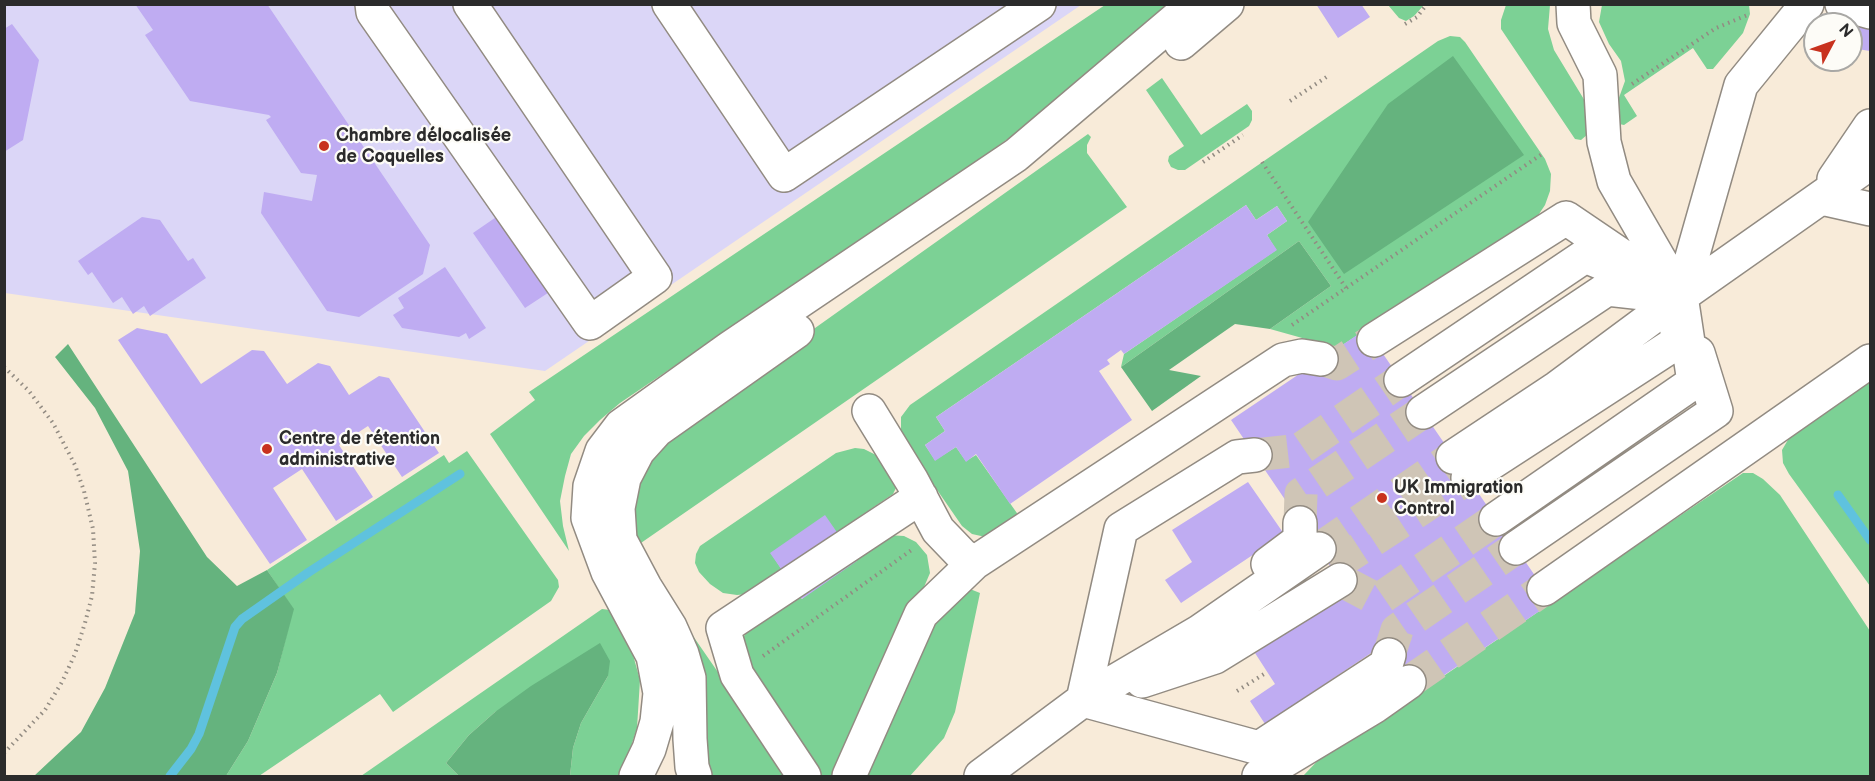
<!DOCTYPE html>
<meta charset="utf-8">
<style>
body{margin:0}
#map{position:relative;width:1875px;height:781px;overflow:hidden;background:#f8ebd9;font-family:"Balsamiq Sans",sans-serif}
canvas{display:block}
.frame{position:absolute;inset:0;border:6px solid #2b2b2b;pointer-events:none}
.north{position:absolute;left:1803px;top:12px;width:60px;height:60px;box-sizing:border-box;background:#fdfcf7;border:2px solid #a9a8a5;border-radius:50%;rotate:49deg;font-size:16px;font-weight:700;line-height:24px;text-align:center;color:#2b2b2b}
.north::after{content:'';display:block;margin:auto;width:21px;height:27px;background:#c8321e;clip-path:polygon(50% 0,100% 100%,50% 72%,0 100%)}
</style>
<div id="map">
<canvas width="1875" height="781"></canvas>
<div class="frame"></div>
<div class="north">N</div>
</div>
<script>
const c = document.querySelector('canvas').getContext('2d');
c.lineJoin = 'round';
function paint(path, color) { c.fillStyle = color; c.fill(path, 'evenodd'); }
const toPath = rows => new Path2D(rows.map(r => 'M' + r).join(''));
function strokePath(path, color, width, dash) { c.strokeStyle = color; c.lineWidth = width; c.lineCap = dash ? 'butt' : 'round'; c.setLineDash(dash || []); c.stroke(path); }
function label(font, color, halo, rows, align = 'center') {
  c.font = font + ' "Balsamiq Sans",sans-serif'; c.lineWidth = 4.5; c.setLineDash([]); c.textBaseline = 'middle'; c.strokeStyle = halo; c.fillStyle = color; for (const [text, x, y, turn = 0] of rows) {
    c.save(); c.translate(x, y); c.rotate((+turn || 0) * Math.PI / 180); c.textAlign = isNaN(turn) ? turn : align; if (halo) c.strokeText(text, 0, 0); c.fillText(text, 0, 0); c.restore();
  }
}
paint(toPath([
 [5,5,1081,5,545,371,5,293]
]), '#dbd6f7');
paint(toPath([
 [1105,5,1168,5,1016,133,991,151,620,403,600,420,584,436,571,454,565,476,560,501,563,526,569,551,490,434,535,400,529,392],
 [1388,5,1424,5,1414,16,1406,21,1399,18],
 [1506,5,1550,5,1548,29,1554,50,1591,111,1588,134,1581,140,1575,139,1501,29,1501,20],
 [1602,5,1749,5,1750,14,1743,33,1713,69,1707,69,1693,48,1624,95,1637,116,1624,125,1619,124,1616,106,1625,81,1621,61,1609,44,1599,22],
 [1450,36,1460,37,1465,42,1545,159,1551,174,1550,191,1545,205,1537,217,1338,348,1270,329,1331,286,1299,241,1121,367,1124,354,1276,250,1267,235,1287,221,1277,206,1256,220,1246,205,936,417,945,431,925,445,935,460,956,447,966,461,976,455,1019,516,990,538,972,534,962,526,904,442,901,431,901,417,910,405,1438,41],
 [1162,78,1201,135,1247,104,1252,111,1252,120,1249,126,1185,170,1178,170,1171,167,1168,161,1169,156,1184,146,1146,90],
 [1088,134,1091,137,1087,145,1087,153,1127,207,638,545,632,525,632,502,649,457,718,397],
 [1870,375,1870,586,1789,474,1783,463,1782,450,1795,428],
 [855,448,864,449,878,456,897,486,893,494,837,532,771,553,782,570,748,594,737,595,723,593,710,584,699,572,695,563,696,554,700,546,836,453],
 [467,451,558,580,559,587,551,601,393,712,380,694,259,776,226,776,248,741,277,673,293,609,267,570,444,455,449,463],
 [1743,473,1753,473,1763,479,1780,495,1870,631,1870,776,1303,776,1326,752,1417,694],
 [888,535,904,536,916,542,927,555,930,573,924,587,905,614,892,636,833,776,815,776,741,664,741,644,744,636,753,624,797,593,802,599,853,556],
 [970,589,980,593,955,712,944,738,910,776,857,776,936,617],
 [662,591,784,768,787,776,711,776],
 [602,609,610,610,630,644,640,680,637,728,626,762,618,776,570,776,573,748,581,723,608,676,495,712,469,735,446,763,459,776,361,776]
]), '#7cd195');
paint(toPath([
 [1453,56,1524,155,1344,274,1308,222,1388,104],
 [1299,241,1331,286,1270,329,1235,324,1169,370,1201,376,1152,411,1121,367],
 [68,344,207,557,237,586,267,570,294,609,277,673,248,741,226,776,34,776,81,732,105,688,135,613,140,551,128,471,95,408,55,357],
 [600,643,610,661,608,676,581,723,573,748,570,776,459,776,446,763,469,735,495,712,531,686]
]), '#65b37e');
strokePath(toPath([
 [1838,495,1870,540],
 [170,776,191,749,199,734,235,627,242,619,309,572,460,474]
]), '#5fc2de', 9);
paint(toPath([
 [135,4,267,4,430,245,423,274,359,317,327,311,261,213,264,192,312,201,317,175,301,173,266,120,271,117,269,115,190,101,145,35,153,30],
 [1316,4,1361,4,1370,17,1338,38],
 [12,24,39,60,23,140,4,152,4,29],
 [1852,24,1870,28,1870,51,1851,48],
 [1246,205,1256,220,1277,206,1287,221,1267,235,1277,250,1124,354,1121,350,1107,360,1110,364,1099,371,1132,420,1010,504,976,454,966,462,956,447,935,461,925,445,945,431,936,417],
 [505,211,557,287,525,308,473,233],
 [142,217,160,220,188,261,193,258,206,278,150,316,144,306,133,314,122,297,113,303,92,272,88,275,78,261],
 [445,267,486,328,469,339,466,333,459,337,402,328,393,315,404,308,398,298],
 [137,328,167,334,201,384,252,350,264,351,287,384,318,363,330,366,349,395,379,376,389,378,439,453,402,477,368,426,339,445,373,497,336,521,302,469,273,488,307,540,270,564,118,340],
 [1366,329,1553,602,1416,694,1383,645,1265,724,1250,701,1275,684,1255,653,1347,591,1231,420],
 [1248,482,1284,534,1181,603,1165,580,1192,562,1172,530],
 [825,515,857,561,802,599,770,553]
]), '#bfacf2');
strokePath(toPath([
 [1321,359,1337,364,1374,340],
 [1255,455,1299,450,1401,380],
 [1300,523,1301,494,1423,412],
 [1319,549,1453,457],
 [1332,567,1468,478],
 [1340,580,1378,600,1496,519],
 [1389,655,1397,630,1516,548],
 [1409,682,1544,589]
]), '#cfc5b6', 33, [33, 16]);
const minor = toPath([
 [372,4,373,12,590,323,655,277,470,4],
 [669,4,784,175,1039,4],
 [1573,4,1574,23,1600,75,1604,142,1614,181,1677,290],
 [1842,4,1870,12],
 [1181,43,1227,4],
 [1834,179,1870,126],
 [1821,198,1870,209],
 [1374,340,1566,218,1681,296,1694,382,1496,519],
 [1401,380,1585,256,1624,272],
 [869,411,912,481,938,530,962,555,974,563],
 [1423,412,1607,289,1652,294],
 [1453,457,1557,388,1681,296,1870,163],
 [1468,478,1676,343,1681,296,1741,85,1807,4],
 [1516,548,1716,411,1698,353],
 [1268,564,1300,540,1300,523],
 [1544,589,1870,361],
 [1142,681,1215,657,1340,580],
 [1083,700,1259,748,1386,665,1389,655],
 [1083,700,1121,529,1237,457,1255,455],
 [636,776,649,749,657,722,660,693,653,656,608,572,588,518,590,486,602,451,621,426,730,348,1016,155,1194,4],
 [695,776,692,767,690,739,689,678,682,654,670,627,645,587,620,540,618,508,624,478,638,451,657,430,797,331],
 [804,776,737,675,723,628,921,497],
 [849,776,921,614,974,563,1283,360,1302,356,1321,359],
 [981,776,1083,700,1199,632,1319,549],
 [1259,776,1375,706,1409,682]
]);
strokePath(minor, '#928b82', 36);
strokePath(toPath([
 [1405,24,1417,17,1427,4],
 [1632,84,1716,28,1750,14],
 [1290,101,1328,76],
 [1203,162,1243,135],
 [1262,162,1346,288],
 [1292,325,1542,154],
 [4,367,29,391,53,423,75,465,84,491,93,529,95,563,92,596,85,623,75,654,62,682,45,710,4,753],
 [763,656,913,549],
 [1237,691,1264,674]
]), '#928b82', 4, [1.5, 4.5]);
strokePath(minor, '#fff', 33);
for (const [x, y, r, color] of [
 [324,146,6,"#c8321e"],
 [267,449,6,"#c8321e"],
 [1382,498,6,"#c8321e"]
]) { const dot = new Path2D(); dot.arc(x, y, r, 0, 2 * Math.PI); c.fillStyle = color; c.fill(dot); strokePath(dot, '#fdfcf7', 2); }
label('bold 18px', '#2b2b2b', '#fdfcf7', [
 ["Chambre délocalisée",336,136],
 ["de Coquelles",336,157],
 ["Centre de rétention",279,439],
 ["administrative",279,460],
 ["UK Immigration",1394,488],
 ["Control",1394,509]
], 'left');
</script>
